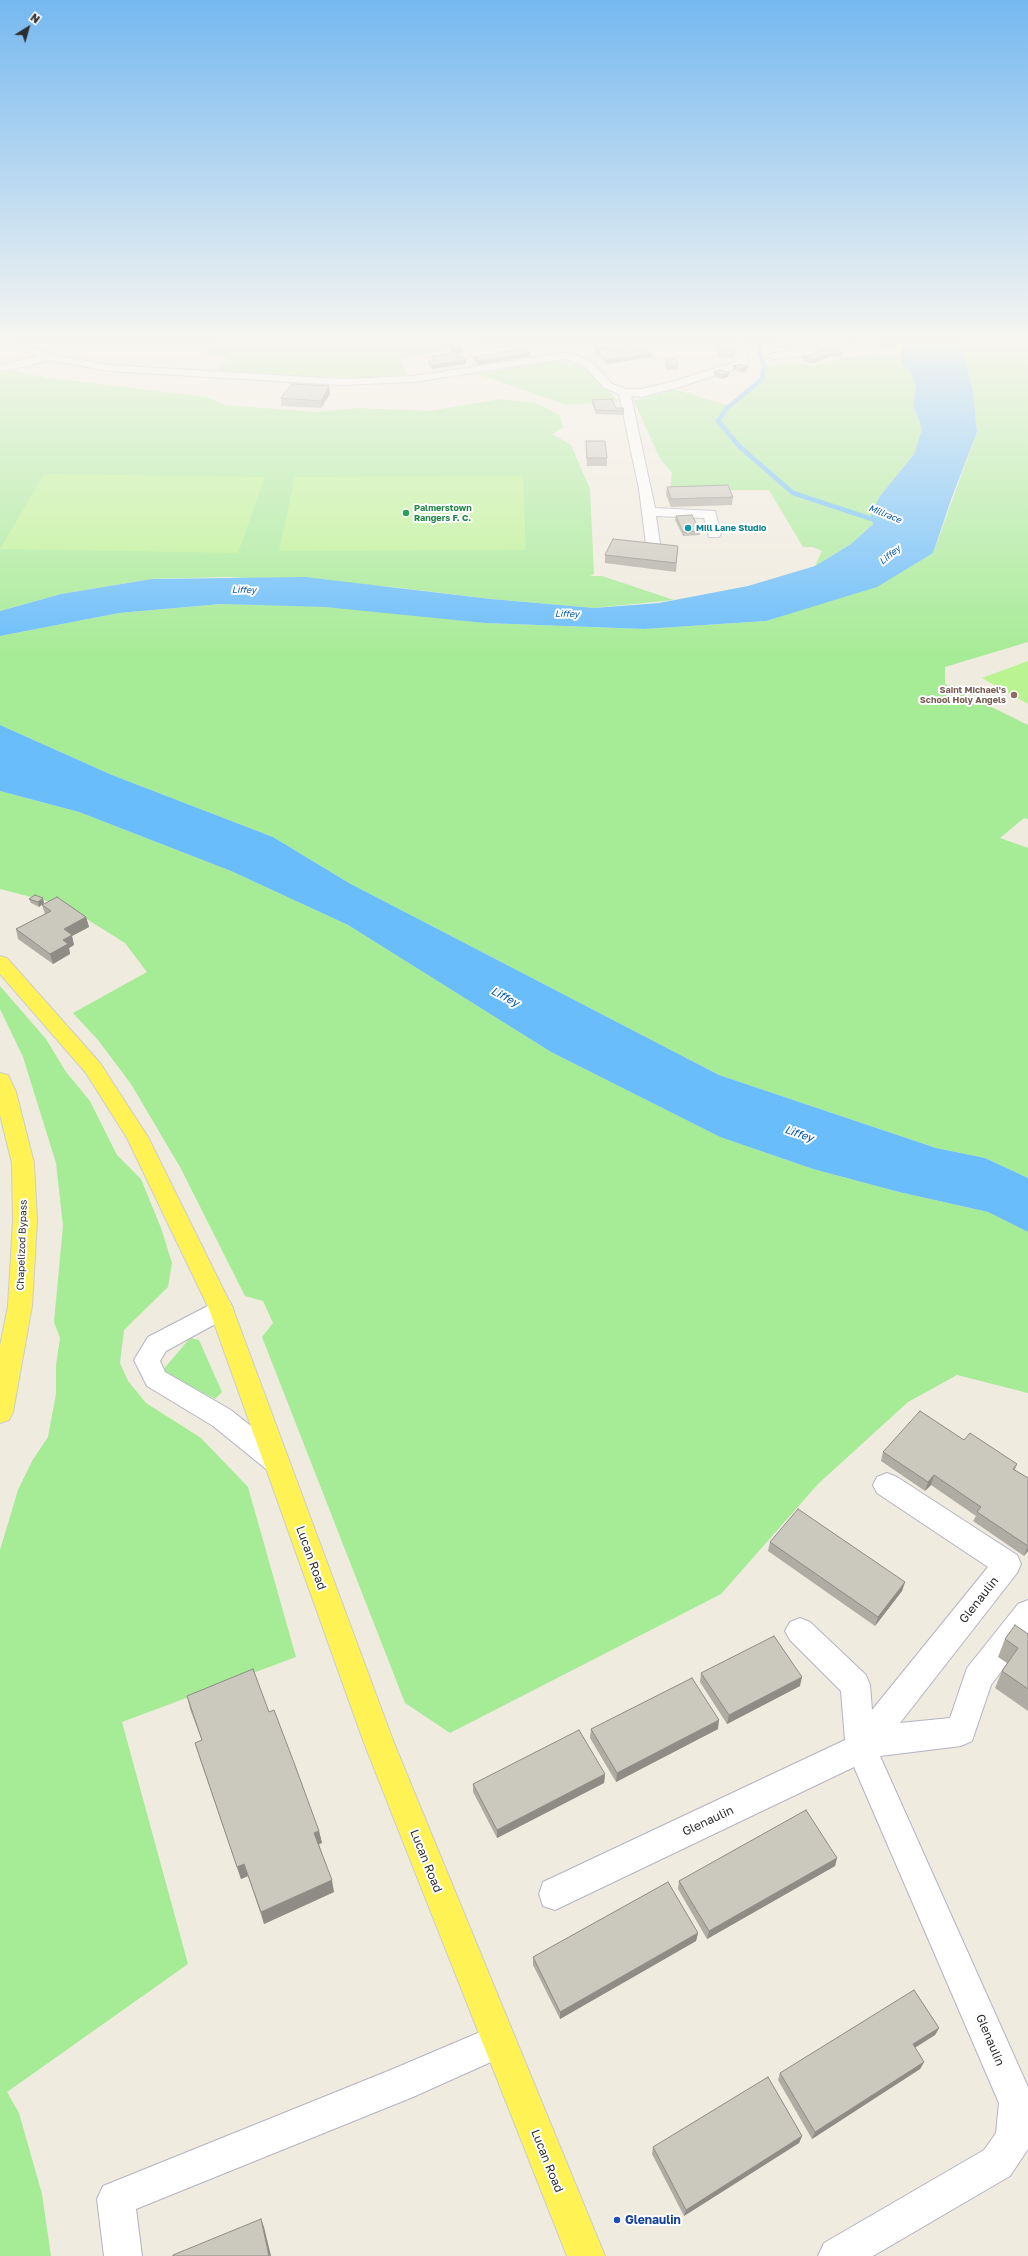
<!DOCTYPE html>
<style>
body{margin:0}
#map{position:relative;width:1028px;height:2256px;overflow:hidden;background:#f0ebdf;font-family:"Golos Text",sans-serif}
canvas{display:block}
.north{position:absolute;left:8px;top:8px;width:40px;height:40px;-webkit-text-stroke:3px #fff;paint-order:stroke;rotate:37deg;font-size:11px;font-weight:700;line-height:16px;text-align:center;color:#2d2d2d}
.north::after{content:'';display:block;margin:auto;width:14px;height:18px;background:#2d2d2d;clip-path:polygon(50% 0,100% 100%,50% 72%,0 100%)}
</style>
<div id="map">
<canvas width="1028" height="2256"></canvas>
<div class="north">N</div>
</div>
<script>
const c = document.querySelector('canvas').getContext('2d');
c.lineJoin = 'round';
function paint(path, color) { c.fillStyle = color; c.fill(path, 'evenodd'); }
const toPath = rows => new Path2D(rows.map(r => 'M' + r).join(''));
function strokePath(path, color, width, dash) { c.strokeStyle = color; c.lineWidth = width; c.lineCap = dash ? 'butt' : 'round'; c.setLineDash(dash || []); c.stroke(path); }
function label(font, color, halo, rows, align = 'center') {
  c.font = font + ' "Golos Text",sans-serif'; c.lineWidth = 4; c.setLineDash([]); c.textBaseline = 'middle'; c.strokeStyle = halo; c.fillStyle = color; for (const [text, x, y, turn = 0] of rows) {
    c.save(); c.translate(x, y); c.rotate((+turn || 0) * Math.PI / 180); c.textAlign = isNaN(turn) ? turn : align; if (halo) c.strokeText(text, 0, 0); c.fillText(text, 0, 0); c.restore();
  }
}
paint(toPath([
 [216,341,477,341,474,344,401,359,406,375,368,378,286,376,217,370,228,358,202,354],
 [778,341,848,341,849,342,783,349],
 [955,341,998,341,1009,344,1028,342,1028,642,945,667,945,684,1028,725,1028,819,1024,818,1000,838,1028,848,1028,1178,985,1158,936,1148,719,1075,349,883,273,837,112,775,0,725,0,636,119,613,221,604,330,606,485,623,644,629,766,621,933,553,977,432,973,392,965,357],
 [873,355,900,356,901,363,911,373,916,388,913,405,922,429,914,454,880,496,873,524,851,544,815,566,822,551,813,547,803,547,769,490,670,490,672,473,659,457,634,401,674,389,731,406,764,379,765,365,802,363,814,366,832,359],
 [568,360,576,362,588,370,618,401,567,405,477,374,546,361],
 [14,370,48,378,207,397,225,405,316,412,359,408,429,411,500,399,536,403,560,415,563,428,552,434,571,445,590,489,594,574,590,576,602,576,674,600,594,608,491,599,393,587,229,577,152,579,61,594,0,611,0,372],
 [0,791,79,812,231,871,348,925,551,1052,720,1137,813,1169,899,1192,988,1212,1028,1232,1028,1393,957,1375,908,1402,818,1484,721,1594,450,1733,405,1703,262,1337,273,1323,263,1301,245,1296,180,1167,131,1084,98,1040,73,1013,147,972,125,943,66,906,0,889],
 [0,986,46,1039,66,1072,90,1101,117,1155,141,1179,161,1228,172,1263,168,1287,124,1330,120,1363,128,1381,146,1403,201,1438,248,1487,296,1657,122,1722,188,1964,7,2092,19,2113,42,2194,51,2256,0,2256,0,1550,18,1490,32,1461,48,1437,56,1394,56,1365,60,1338,54,1322,63,1226,56,1163,23,1057,0,1009],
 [190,1338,199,1340,222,1392,215,1399,162,1371]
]), '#a6eb96');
paint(toPath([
 [44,474,265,477,238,553,0,549],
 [523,476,526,550,279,551,295,477],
 [1028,661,1028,704,982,678]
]), '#baf391');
paint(toPath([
 [906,341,955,341,965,357,973,392,977,432,952,497,933,553,877,587,766,621,644,629,485,623,325,607,221,604,119,613,0,636,0,611,61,594,152,579,305,577,491,599,594,608,659,603,748,586,815,566,851,544,873,524,871,515,880,496,914,454,922,429,913,405,916,388,911,373,901,363,901,351],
 [0,725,112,775,273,837,349,883,719,1075,936,1148,985,1158,1028,1178,1028,1232,988,1212,899,1192,813,1169,720,1137,551,1052,348,925,231,871,79,812,0,791]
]), '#69bdfb');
strokePath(toPath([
 [760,341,759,349,764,366,762,379,726,409,718,421,740,447,793,493,881,522]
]), '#69bdfb', 4.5);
const minor = toPath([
 [0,341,11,341,64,357,109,365,341,379,414,376,563,353,578,355,594,364,612,384,626,389,641,389,675,381,735,362,736,341,746,341,748,362,743,366,683,386,641,397,631,396,655,508,715,511,721,534,719,537,709,537,704,518,656,516,660,544,653,548,646,544,639,489,619,394,604,388,586,368,571,360,563,359,414,382,341,385,109,371,49,360,28,366,0,371,0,365,38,356,0,344,0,341],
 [865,341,884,341,883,343,837,353,773,359,767,356,773,353,837,347,865,341],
 [221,1299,230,1302,233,1309,230,1316,166,1351,160,1361,165,1372,231,1410,284,1453,288,1461,284,1469,275,1472,266,1469,213,1426,147,1386,134,1360,148,1337,221,1299],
 [887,1473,897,1477,1017,1555,1021,1564,1017,1573,900,1723,950,1718,967,1668,1018,1604,1028,1600,1028,1636,991,1685,972,1741,961,1746,880,1756,1028,2087,1028,2149,1010,2176,873,2256,818,2256,824,2243,984,2150,996,2133,999,2103,854,1767,555,1910,543,1906,539,1894,543,1882,845,1740,841,1691,790,1640,785,1631,790,1622,800,1618,810,1622,866,1675,870,1685,872,1710,988,1567,877,1493,873,1485,877,1477,887,1473],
 [499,2024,511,2029,516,2041,511,2053,413,2097,136,2209,142,2256,104,2256,97,2199,103,2186,393,2069,499,2024]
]);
const major = toPath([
 [0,956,7,958,100,1063,148,1137,233,1309,394,1743,605,2256,567,2256,364,1743,209,1309,127,1138,86,1073,0,974,0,956],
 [0,1073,8,1075,16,1092,34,1163,37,1221,32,1306,13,1412,9,1420,0,1423,0,1346,8,1306,13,1221,12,1163,0,1115,0,1073]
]);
strokePath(minor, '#b3b3c2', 2);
strokePath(major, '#cdcdcd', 2);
paint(minor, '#fff');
paint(major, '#fff255');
paint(toPath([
 [717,341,735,341,735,358,717,357],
 [899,342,892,349,881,348,881,344],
 [449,347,463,348,463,352,456,354,466,360,466,364,432,369,428,365,428,361,433,361,432,360,432,356,454,353,450,351],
 [595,349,652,354,651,357,607,364,594,353],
 [839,349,842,354,842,357,828,357,812,364,802,361,803,357],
 [530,353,530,356,478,365,473,360,473,357],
 [666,359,678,366,677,370,667,370,665,363],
 [733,366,748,367,747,371,741,373,733,369],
 [714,372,728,377,722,379,714,376],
 [329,386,330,394,321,408,281,406,281,398],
 [592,400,624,411,624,415,596,414,592,404],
 [586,441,607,458,607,466,587,466,586,449],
 [667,487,733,497,732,505,671,507,666,495],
 [676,516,700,531,700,535,683,536,675,520],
 [678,546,676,572,605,563,605,555],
 [29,899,44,903,39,907,31,903],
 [42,905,86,917,89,927,72,936,74,945,69,948,70,954,53,964,18,939,16,929,45,914],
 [964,1440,1017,1464,1015,1470,1028,1478,1028,1551,1024,1556,973,1521,976,1516,931,1485,925,1491,881,1461,883,1452],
 [770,1542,905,1582,902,1591,875,1626,768,1551],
 [1028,1633,1028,1711,995,1688,1002,1671,1007,1663,998,1657,1005,1639],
 [701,1673,800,1686,727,1724,700,1682],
 [187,1696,269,1712,319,1831,322,1843,319,1844,334,1892,264,1924,248,1876,241,1879,199,1756,195,1743,202,1741,190,1709],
 [591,1729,718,1729,616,1782,590,1738],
 [605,1774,604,1783,497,1838,473,1792,473,1784],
 [837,1858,835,1866,707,1939,678,1889,679,1881],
 [698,1933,696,1941,560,2019,533,1965,533,1957],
 [939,2028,935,2035,915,2048,924,2062,920,2069,812,2139,778,2080,780,2073],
 [802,2136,799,2143,684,2216,652,2154,653,2147]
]), '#afaca3');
paint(toPath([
 [897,341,899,341,899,342,892,349,893,346],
 [463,348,463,352,456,354,456,350],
 [530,353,530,356,478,365,478,361],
 [652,354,651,357,607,364,607,360],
 [829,354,828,357,812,364,813,360],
 [466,360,466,364,432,369,432,365],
 [748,367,747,371,741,373,741,369],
 [729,373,728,377,722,379,722,375],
 [329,386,330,394,321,408,321,401],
 [43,898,44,903,39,907,38,902],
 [86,917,89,927,72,936,74,945,69,948,70,954,53,964,50,954,63,940,64,929],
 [934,1475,931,1485,925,1491,928,1482],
 [1028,1546,1028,1551,1024,1556],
 [905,1582,902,1591,875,1626,878,1617],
 [802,1677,800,1686,727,1724,729,1715],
 [719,1720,718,1729,616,1782,617,1773],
 [605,1774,604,1783,497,1838,497,1830],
 [319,1831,322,1843,317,1845,314,1833],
 [837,1858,835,1866,707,1939,709,1931],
 [244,1864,248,1876,241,1879,237,1867],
 [332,1880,334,1892,264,1924,261,1912],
 [698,1933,696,1941,560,2019,560,2012],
 [939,2028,935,2035,909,2051,913,2044],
 [924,2062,920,2069,812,2139,815,2132],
 [802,2136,799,2143,684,2216,686,2210],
 [261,2219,264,2227,271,2256,269,2256]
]), '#8e8c85');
const building = toPath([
 [717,341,735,341,735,354,718,354,717,341],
 [884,341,897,341,893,346,881,344,884,341],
 [639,343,652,354,607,360,595,349,639,343],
 [457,345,463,348,456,350,449,347,457,345],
 [525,348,530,353,478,361,473,357,525,348],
 [839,349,842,354,829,354,813,360,803,357,823,350,839,349],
 [454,353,466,360,432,365,428,361,437,360,432,356,454,353],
 [666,359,676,359,678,366,668,366,666,359],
 [740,364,748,367,741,369,733,366,740,364],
 [720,370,729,373,722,375,714,372,720,370],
 [292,384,329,386,321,401,281,398,292,384],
 [612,399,616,408,623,408,624,411,596,410,592,400,612,399],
 [586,441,605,441,607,458,587,458,586,441],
 [728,485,733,497,671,499,667,487,728,485],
 [692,515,700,531,683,532,676,516,692,515],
 [613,539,678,546,676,563,605,555,613,539],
 [35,895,43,898,38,902,29,899,35,895],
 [57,897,86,917,64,929,72,935,63,940,68,944,50,954,16,929,51,911,42,905,57,897],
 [920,1411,964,1440,970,1433,1017,1464,1013,1469,1028,1478,1028,1546,977,1512,981,1507,934,1475,928,1482,883,1452,920,1411],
 [798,1509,905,1582,878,1617,770,1542,798,1509],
 [1015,1625,1028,1634,1028,1633,1028,1689,1002,1671,1018,1648,1005,1639,1015,1625],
 [774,1636,802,1677,729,1715,701,1673,774,1636],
 [253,1669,269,1712,274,1710,293,1760,319,1831,314,1833,332,1880,261,1912,244,1864,237,1867,195,1743,202,1740,187,1696,253,1669],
 [692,1678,719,1720,617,1773,591,1729,692,1678],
 [579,1730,605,1774,497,1830,473,1784,579,1730],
 [806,1810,837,1858,709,1931,679,1881,806,1810],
 [668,1882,698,1933,560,2012,533,1957,668,1882],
 [914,1990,939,2028,913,2044,924,2062,815,2132,780,2073,914,1990],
 [768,2077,802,2136,686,2210,653,2147,768,2077],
 [261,2219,269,2256,173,2256,173,2255,261,2219]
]);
paint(building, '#cbc8be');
strokePath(building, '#8e8c85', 1);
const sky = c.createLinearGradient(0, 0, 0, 656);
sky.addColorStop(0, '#75b8f0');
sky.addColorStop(0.52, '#f8f6f1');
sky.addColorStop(1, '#f8f6f100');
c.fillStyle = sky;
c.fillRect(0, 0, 1028, 656);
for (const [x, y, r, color] of [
 [406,513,4,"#2e9e5b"],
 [688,528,4,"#0f9aa8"],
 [1014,695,4,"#8d6e63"],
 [617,2220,4,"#1a4fb4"]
]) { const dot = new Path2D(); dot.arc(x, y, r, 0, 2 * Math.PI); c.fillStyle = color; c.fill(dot); strokePath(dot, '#fff', 1.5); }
label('bold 9px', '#27864d', '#fff', [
 ["Palmerstown",414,508],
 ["Rangers F. C.",414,518]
], 'left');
label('italic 9px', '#0057ae', '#fff', [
 ["Millrace",885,514,22],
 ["Liffey",890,555,-40],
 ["Liffey",244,590,1],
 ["Liffey",567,614,1]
]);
label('bold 9px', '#0d838f', '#fff', [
 ["Mill Lane Studio",696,528]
], 'left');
label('bold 9px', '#785e54', '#fff', [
 ["Saint Michael's",1006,690],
 ["School Holy Angels",1006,700]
], 'right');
label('10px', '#2d2d2d', '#fff', [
 ["Chapelizod Bypass",22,1245,-88]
]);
label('italic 11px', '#0057ae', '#fff', [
 ["Liffey",505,997,28],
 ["Liffey",799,1134,19]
]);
label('12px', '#2d2d2d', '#fff', [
 ["Lucan Road",311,1558,70],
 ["Glenaulin",979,1600,-52],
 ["Glenaulin",708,1821,-25],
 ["Lucan Road",426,1861,68],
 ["Glenaulin",990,2040,67],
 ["Lucan Road",547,2161,68]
]);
label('bold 12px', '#164399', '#fff', [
 ["Glenaulin",625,2220]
], 'left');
</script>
